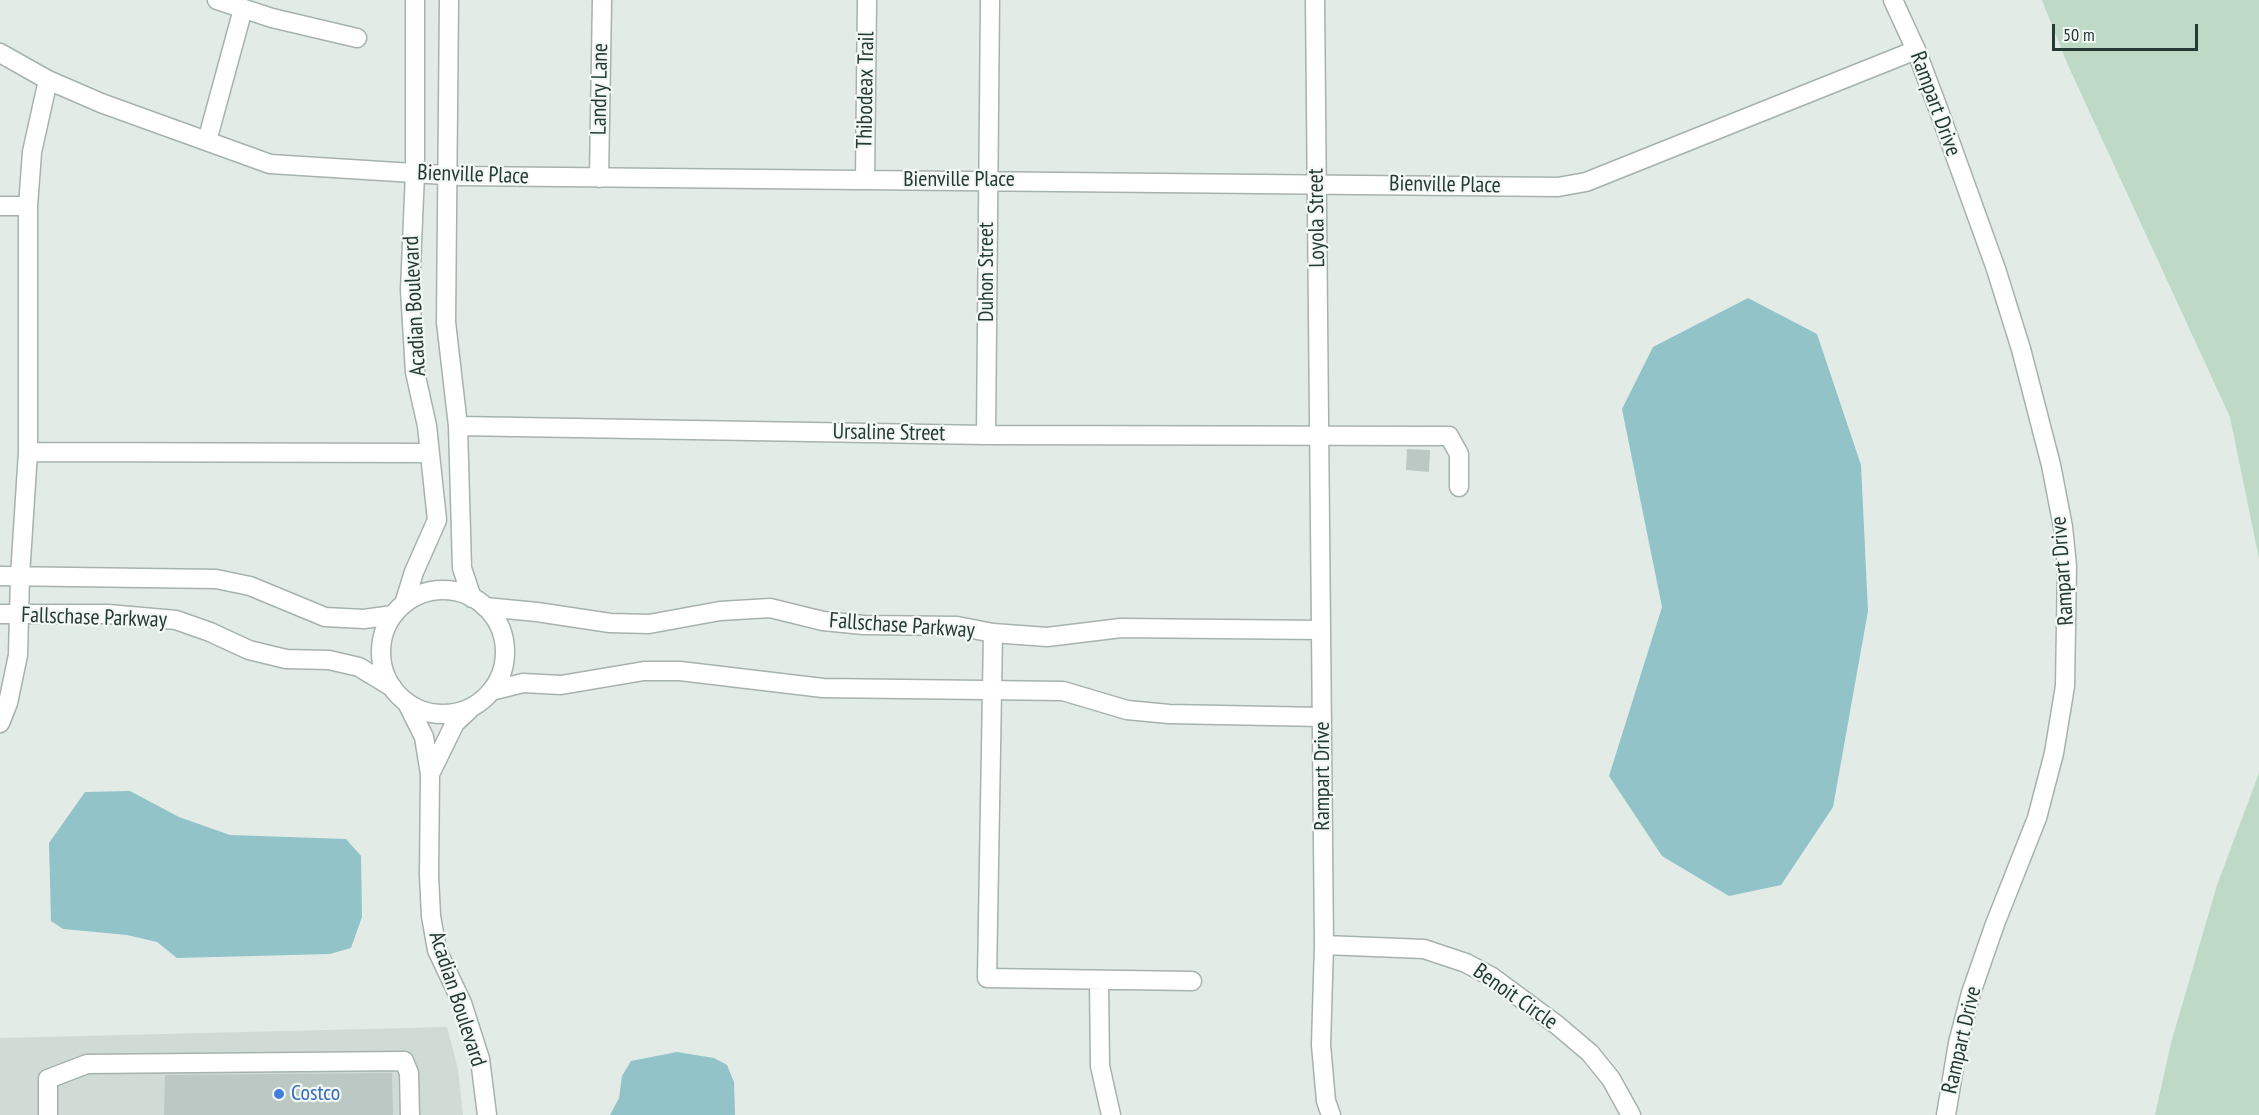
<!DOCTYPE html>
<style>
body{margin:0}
#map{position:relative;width:2259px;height:1115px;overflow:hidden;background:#e3ebe7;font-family:"PT Sans Narrow",sans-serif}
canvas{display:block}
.scale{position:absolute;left:2052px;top:24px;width:146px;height:27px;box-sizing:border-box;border:3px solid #253a34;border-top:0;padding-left:8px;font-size:18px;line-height:21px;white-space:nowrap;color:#253a34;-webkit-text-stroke:4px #f3f8f5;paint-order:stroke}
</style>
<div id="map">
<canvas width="2259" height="1115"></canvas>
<div class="scale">50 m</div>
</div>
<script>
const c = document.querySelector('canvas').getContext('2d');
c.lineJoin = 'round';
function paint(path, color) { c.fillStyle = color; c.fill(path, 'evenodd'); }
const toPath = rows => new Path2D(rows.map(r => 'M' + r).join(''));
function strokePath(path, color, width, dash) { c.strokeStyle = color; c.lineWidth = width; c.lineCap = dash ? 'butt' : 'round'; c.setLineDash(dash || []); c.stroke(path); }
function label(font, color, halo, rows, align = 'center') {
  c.font = font + ' "PT Sans Narrow",sans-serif'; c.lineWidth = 4.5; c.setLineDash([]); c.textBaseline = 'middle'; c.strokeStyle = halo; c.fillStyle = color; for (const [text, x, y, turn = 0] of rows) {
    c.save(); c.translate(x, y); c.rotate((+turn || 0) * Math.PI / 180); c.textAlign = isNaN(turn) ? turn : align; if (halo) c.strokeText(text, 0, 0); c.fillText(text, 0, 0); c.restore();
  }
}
paint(toPath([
 [447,1027,458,1069,463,1115,0,1115,0,1038]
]), '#d1dbd6');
paint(toPath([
 [2042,0,2259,0,2259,559,2230,417,2067,63],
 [2259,773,2259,1115,2155,1115,2171,1043,2217,885]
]), '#bed9c5');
paint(toPath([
 [1748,298,1817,334,1861,465,1868,611,1833,807,1781,885,1729,896,1662,856,1609,776,1662,607,1622,409,1653,347],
 [130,791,179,817,230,835,346,839,361,856,362,917,351,948,330,954,177,958,157,942,127,935,63,929,51,921,49,843,85,792],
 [677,1052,714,1058,727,1065,734,1082,735,1115,610,1115,619,1098,622,1076,631,1061]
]), '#91c3c9');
paint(toPath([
 [1407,449,1430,450,1429,472,1406,470],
 [392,1073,393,1115,164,1115,165,1075]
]), '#bbc8c3');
const minor = toPath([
 [217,0,272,18,357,38],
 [449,0,446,322,458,426,462,568,472,598],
 [1315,0,1324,945,1321,1045,1326,1101,1331,1115],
 [1893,0,1916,50,1939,111,1996,269,2021,349,2051,465,2063,527,2067,566,2065,686,2054,753,2037,818,1995,924,1971,993,1958,1043,1946,1115],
 [0,53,48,80,101,103,270,164,461,176,1558,187,1586,182,1916,50],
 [207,141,243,9],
 [599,178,602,0],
 [865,180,867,0],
 [0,206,28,206],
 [458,426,986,435,1449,436,1459,454,1459,487],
 [986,435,990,0],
 [28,452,430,453],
 [0,576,216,579,250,586,325,617,364,619,393,615],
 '381 652a62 62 0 1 1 124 0a62 62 0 1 1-124 0Z',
 [404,604,414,572,437,520,427,426,415,372,410,290,415,173,415,0],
 [485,607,537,612,610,623,649,624,720,611,770,608,823,621,864,625,957,626,993,633,1047,637,1121,628,1321,630],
 [0,614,108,614,176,620,210,632,249,650,286,659,329,660,359,667,392,687],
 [993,633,987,978,1192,981],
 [491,691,523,683,561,685,644,671,680,671,823,688,1063,691,1127,710,1169,714,1322,717],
 [407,703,424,737,430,774,429,875,431,916,437,950,462,1003,480,1059,487,1115],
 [0,723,8,703,18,655,20,576,28,452,28,206,32,152,48,80],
 [430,774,455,723,469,710],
 [1324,945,1424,949,1466,963,1492,977,1557,1025,1590,1053,1611,1079,1631,1115],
 [1099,980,1100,1066,1111,1115],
 [48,1115,48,1079,87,1064,404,1061,409,1073,410,1115]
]);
strokePath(minor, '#a6b2ae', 21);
strokePath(minor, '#fff', 18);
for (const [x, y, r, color] of [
 [279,1094,6,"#3f7fe0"]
]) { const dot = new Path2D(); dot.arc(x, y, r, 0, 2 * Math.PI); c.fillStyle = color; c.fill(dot); strokePath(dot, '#f3f8f5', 2); }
label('22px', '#253a34', '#f3f8f5', [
 ["Landry Lane",600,89,-89],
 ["Thibodeax Trail",866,90,-89],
 ["Rampart Drive",1935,104,70],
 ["Bienville Place",473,175,2],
 ["Bienville Place",959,180],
 ["Bienville Place",1445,185,1],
 ["Loyola Street",1317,218,-91],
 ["Duhon Street",987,272,-90],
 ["Acadian Boulevard",415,306,-93],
 ["Ursaline Street",889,433,1],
 ["Rampart Drive",2063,571,-94],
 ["Fallschase Parkway",94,618,2],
 ["Fallschase Parkway",902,626,4],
 ["Rampart Drive",1323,776,-90],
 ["Benoit Circle",1515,997,35],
 ["Acadian Boulevard",457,999,72],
 ["Rampart Drive",1962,1040,-77]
]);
label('22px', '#366cbe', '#f3f8f5', [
 ["Costco",291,1094]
], 'left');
</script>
